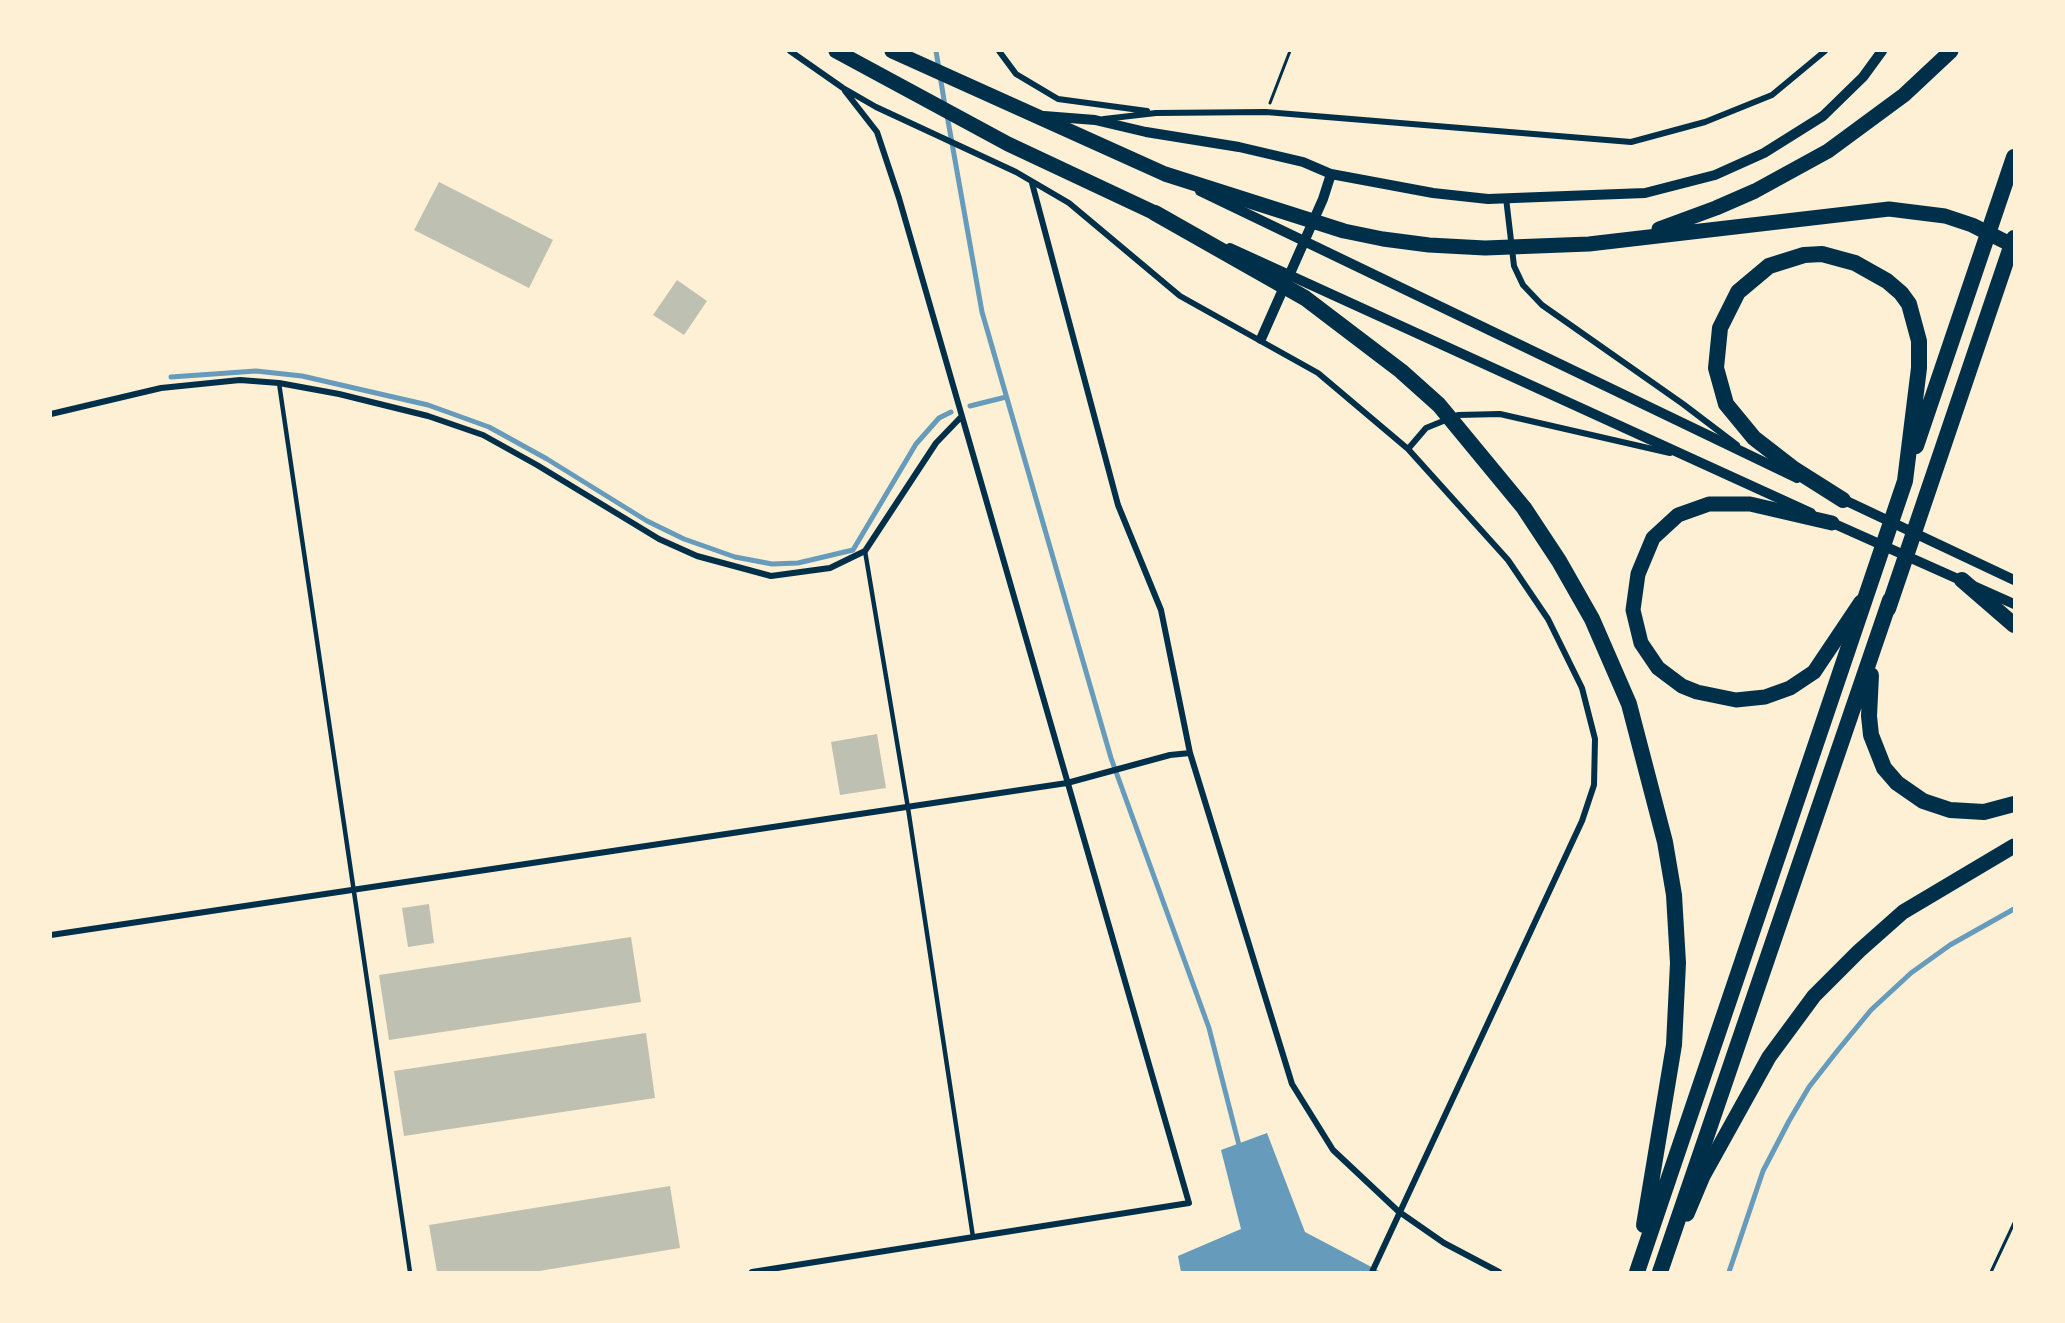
<!DOCTYPE html>
<style>
body{margin:0}
#map{position:relative;width:2065px;height:1323px;overflow:hidden;background:#fdf0d5;font-family:"Fira Sans",sans-serif}
canvas{display:block}
.frame{position:absolute;inset:0;border:52px solid #fdf0d5;pointer-events:none}
</style>
<div id="map">
<canvas width="2065" height="1323"></canvas>
<div class="frame"></div>
</div>
<script>
const c = document.querySelector('canvas').getContext('2d');
c.lineJoin = 'round';
function paint(path, color) { c.fillStyle = color; c.fill(path, 'evenodd'); }
const toPath = rows => new Path2D(rows.map(r => 'M' + r).join(''));
function strokePath(path, color, width, dash) { c.strokeStyle = color; c.lineWidth = width; c.lineCap = dash ? 'butt' : 'round'; c.setLineDash(dash || []); c.stroke(path); }
paint(toPath([
 [1267,1133,1305,1232,1381,1272,1181,1272,1178,1256,1241,1229,1221,1150]
]), '#669bbc');
strokePath(toPath([
 [936,51,945,106],
 [947,115,982,312,1111,758,1209,1028,1240,1149],
 [171,377,256,371,302,376,428,405,489,427,547,459,647,521,684,539,735,557,772,564,798,563,853,550,916,444,939,418,951,412],
 [970,406,1006,397],
 [1729,1272,1763,1171,1789,1121,1809,1087,1838,1050,1871,1010,1911,973,1950,945,2014,909]
]), '#669bbc', 5);
paint(toPath([
 [439,182,553,240,529,288,414,230],
 [677,280,707,301,684,335,653,315],
 [877,734,886,788,840,795,831,742],
 [429,904,434,943,408,947,402,908],
 [631,937,641,1002,389,1040,379,975],
 [646,1033,655,1098,404,1136,394,1071],
 [670,1186,680,1248,533,1272,437,1272,429,1225]
]), '#bec0b2');
strokePath(toPath([
 [1270,103,1290,51],
 [1991,1272,2014,1223]
]), '#003049', 3);
strokePath(toPath([
 [279,383,410,1272],
 [865,551,908,808,973,1237]
]), '#003049', 4.5);
strokePath(toPath([
 [790,51,843,88,876,107,1016,172,1069,203,1180,296,1318,373,1408,449,1508,560,1548,619,1582,688,1595,739,1594,785,1582,821,1372,1272],
 [999,51,1016,74,1058,99,1147,111],
 [1104,119,1156,113,1266,112,1631,142,1705,122,1772,95,1825,51],
 [1032,183,1118,505,1161,610,1190,753,1292,1084,1333,1150,1398,1211,1444,1243,1499,1272],
 [1506,198,1514,266,1523,285,1542,305,1683,404,1737,445],
 [51,414,161,388,240,380,279,383,339,394,428,416,483,435,537,465,659,539,697,556,771,576,830,568,865,551,936,443,961,417],
 [1408,449,1426,428,1458,415,1500,414,1670,453],
 [51,935,1067,783,1170,755,1190,753],
 [752,1272,1189,1203,899,198,877,132,845,91]
]), '#003049', 6);
strokePath(toPath([
 [1044,116,1095,120,1146,132,1239,147,1303,162,1331,174],
 [1200,191,1797,478],
 [1230,248,1811,513],
 [1261,339,1323,199,1331,174,1433,193,1488,199,1645,193,1715,175,1764,153,1823,116,1863,77,1882,51],
 [1838,497,2014,580],
 [1828,521,2014,604]
]), '#003049', 10);
strokePath(toPath([
 [836,51,1008,144,1155,213],
 [892,51,1165,174,1344,231,1383,239,1429,245,1485,248,1589,244,1889,209,1945,216,1972,225,2014,246],
 [1659,229,1716,208,1755,191,1828,151,1904,95,1951,51],
 [1832,523,1750,504,1709,504,1678,515,1653,538,1638,574,1633,610,1641,643,1658,668,1682,686,1697,692,1736,700,1765,697,1790,688,1814,672,1861,602],
 [1687,1214,1703,1176,1769,1057,1814,996,1859,951,1903,912,2014,846]
]), '#003049', 15);
strokePath(toPath([
 [1155,213,1305,298,1401,371,1439,405,1524,508,1559,561,1592,619,1629,704,1665,842,1674,895,1678,963,1674,1045,1644,1225],
 [1916,446,2014,157],
 [1962,580,2014,625],
 [1888,609,2014,238],
 [1871,675,1869,716,1871,735,1884,768,1897,783,1923,801,1950,810,1984,812,2014,804],
 [1637,1272,1905,481,1919,368,1919,341,1909,304,1901,293,1887,281,1855,263,1822,254,1804,255,1769,266,1738,292,1720,328,1716,368,1726,404,1754,438,1794,469,1843,500],
 [1660,1272,1890,600]
]), '#003049', 16);
</script>
